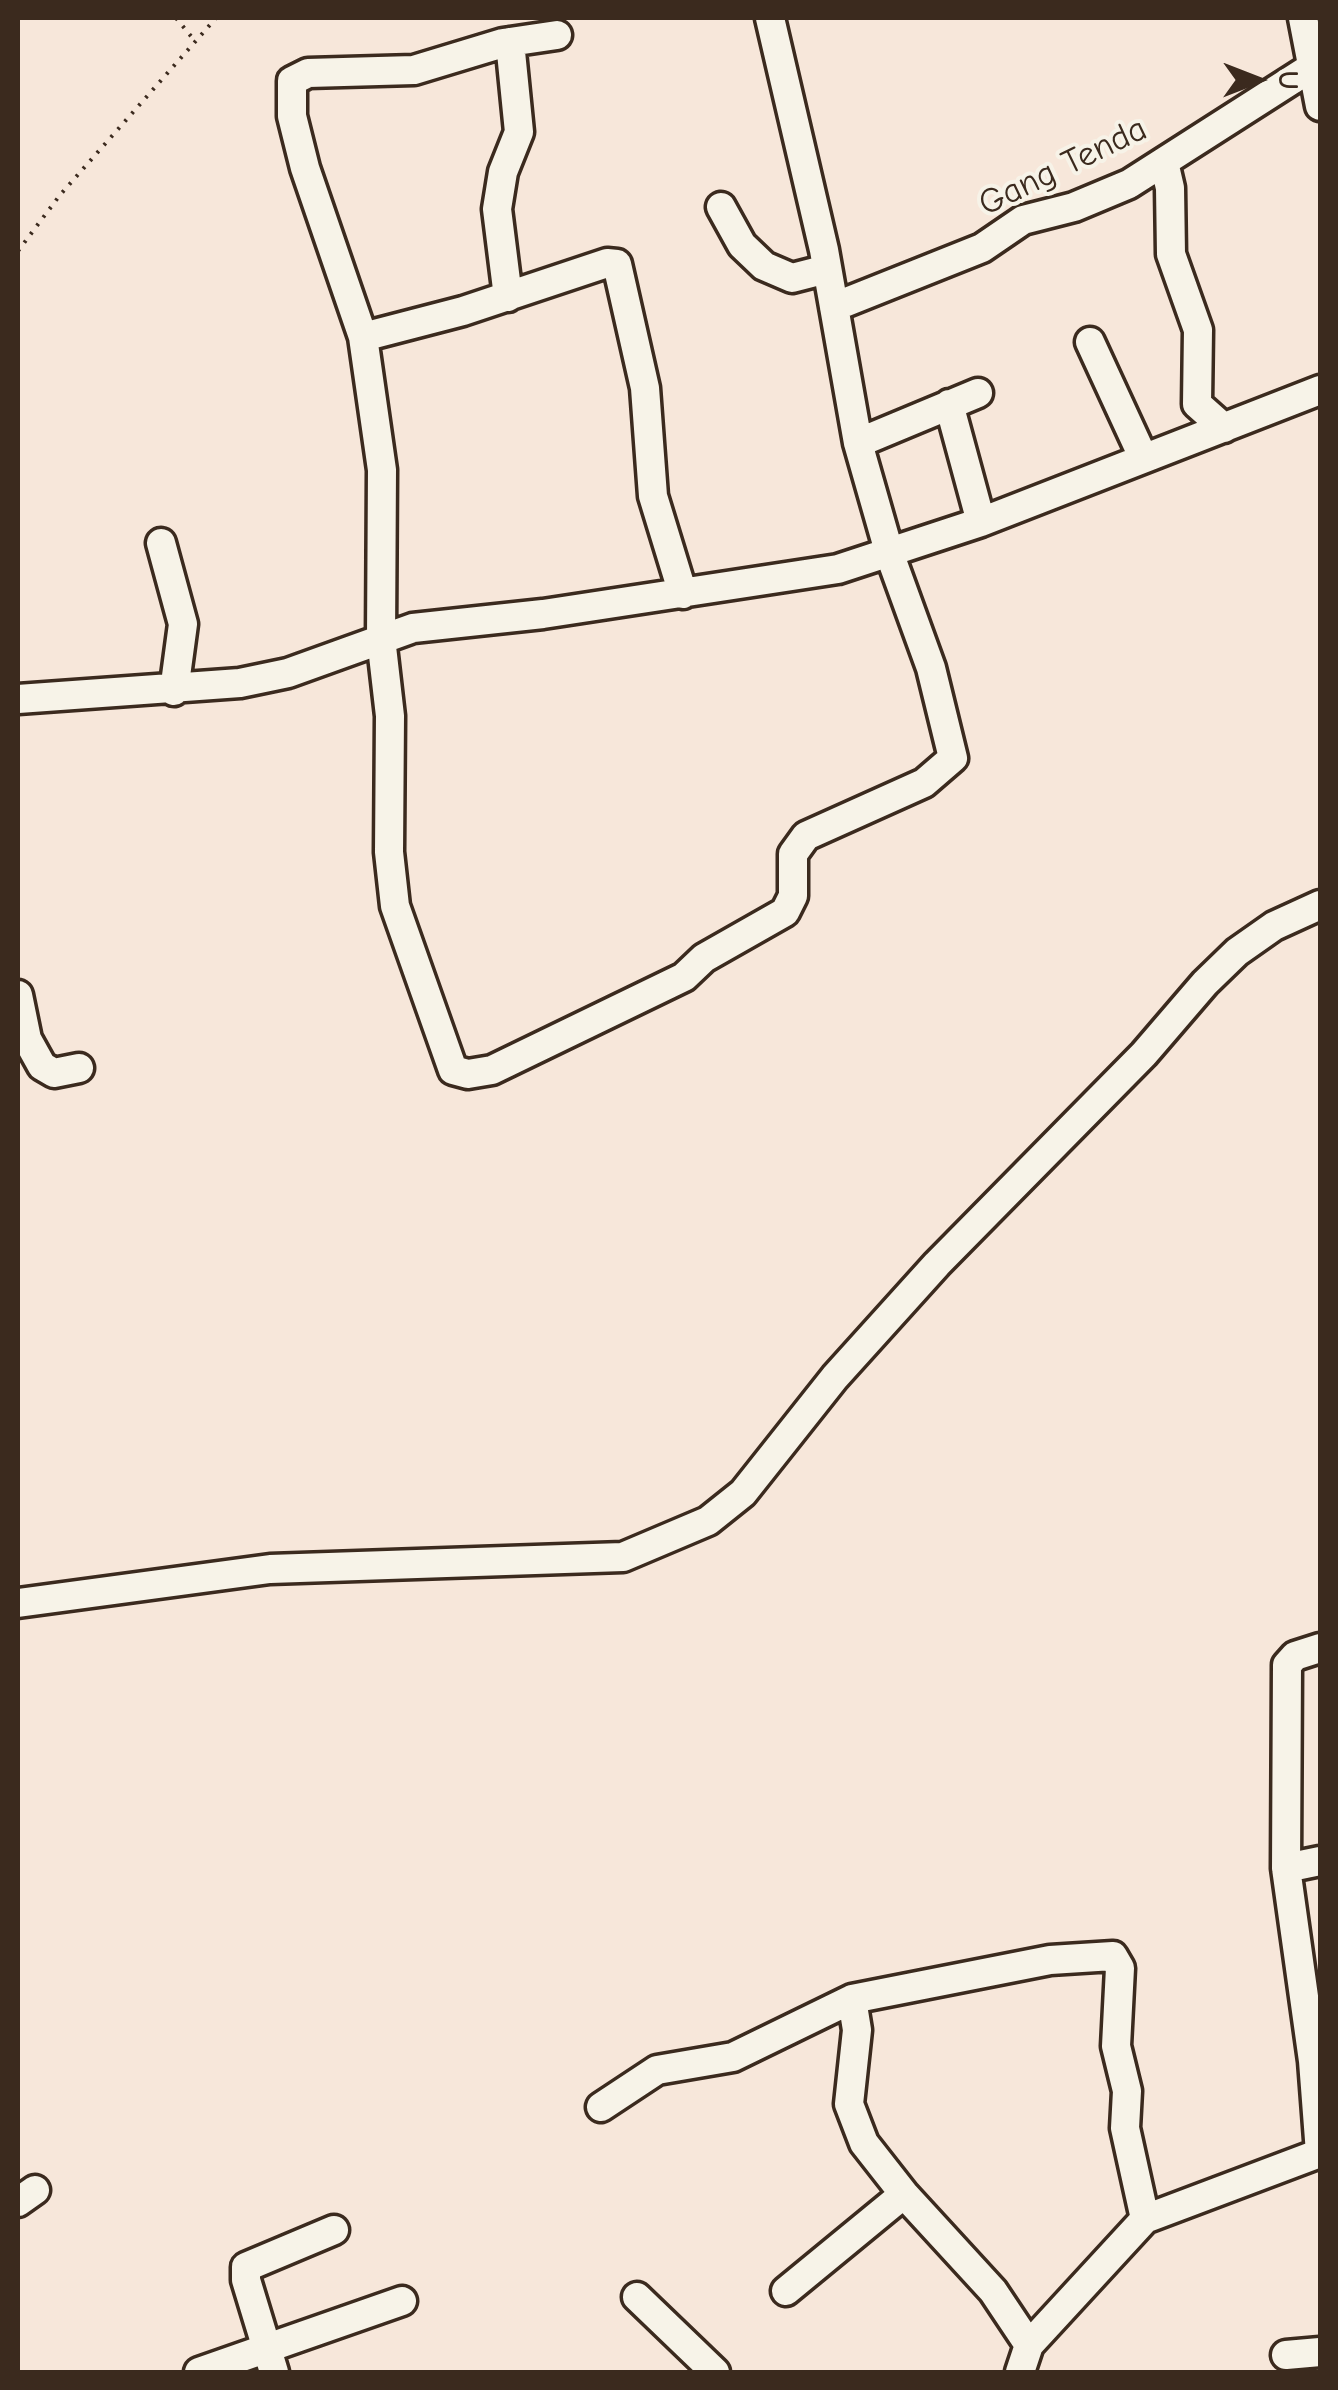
<!DOCTYPE html>
<style>
body{margin:0}
#map{position:relative;width:1338px;height:2390px;overflow:hidden;background:#f7e7da;font-family:"Comic Neue",sans-serif}
canvas{display:block}
.frame{position:absolute;inset:0;border:20px solid #3b2a1e;pointer-events:none}
.north{position:absolute;left:1208px;top:30px;width:100px;height:100px;-webkit-text-stroke:8px #f7f3e8;paint-order:stroke;rotate:90deg;font-size:28px;font-weight:700;line-height:40px;text-align:center;color:#3b2a1e}
.north::after{content:'';display:block;margin:auto;width:35px;height:45px;background:#3b2a1e;clip-path:polygon(50% 0,100% 100%,50% 72%,0 100%)}
</style>
<div id="map">
<canvas width="1338" height="2390"></canvas>
<div class="frame"></div>
<div class="north">U</div>
</div>
<script>
const c = document.querySelector('canvas').getContext('2d');
c.lineJoin = 'round';
const toPath = rows => new Path2D(rows.map(r => 'M' + r).join(''));
function strokePath(path, color, width, dash) { c.strokeStyle = color; c.lineWidth = width; c.lineCap = dash ? 'butt' : 'round'; c.setLineDash(dash || []); c.stroke(path); }
function label(font, color, halo, rows, align = 'center') {
  c.font = font + ' "Comic Neue",sans-serif'; c.lineWidth = 8; c.setLineDash([]); c.textBaseline = 'middle'; c.strokeStyle = halo; c.fillStyle = color; for (const [text, x, y, turn = 0] of rows) {
    c.save(); c.translate(x, y); c.rotate((+turn || 0) * Math.PI / 180); c.textAlign = isNaN(turn) ? turn : align; if (halo) c.strokeText(text, 0, 0); c.fillText(text, 0, 0); c.restore();
  }
}
const minor = toPath([
 [1303,18,1320,106],
 [1164,162,1170,188,1171,254,1198,330,1197,404,1224,428],
 [721,207,742,245,764,266,792,278,827,269],
 [508,297,497,209,503,172,519,132,510,42],
 [834,307,982,248,1023,220,1074,207,1129,184,1312,67],
 [363,337,305,168,292,116,292,81,308,73,414,70,503,43,557,35],
 [1090,342,1143,457],
 [949,404,981,522],
 [858,443,978,393],
 [161,543,183,624,174,691],
 [683,594,653,496,645,388,617,264,607,263,463,311,363,337,382,470,381,638,390,716,389,852,395,906,453,1070,468,1074,492,1070,684,977,704,958,785,912,793,896,793,854,806,836,924,783,953,758,931,668,890,555,858,443,824,250,770,18],
 [18,699,240,683,288,673,413,628,543,614,838,569,981,522,1320,390],
 [18,995,27,1039,42,1066,54,1073,79,1068],
 [18,1603,270,1569,623,1557,708,1521,743,1493,835,1377,937,1264,1144,1054,1205,983,1237,952,1274,926,1320,905],
 [1286,1868,1287,1665,1295,1656,1320,1648],
 [601,2107,657,2070,733,2057,852,1999],
 [18,2202,35,2190],
 [786,2291,904,2194],
 [637,2297,715,2372],
 [1029,2345,993,2291,904,2194,864,2143,849,2104,857,2030,852,1999,1050,1960,1113,1956,1120,1968,1116,2046,1127,2091,1125,2128,1145,2219],
 [1286,2355,1320,2352],
 [199,2372,402,2301],
 [274,2372,246,2280,246,2267,334,2230],
 [1020,2372,1029,2345,1145,2219,1320,2153,1313,2061,1286,1868,1320,1861]
]);
strokePath(minor, '#3b2a1e', 35);
strokePath(toPath([
 [176,18,195,41],
 [18,251,60,195,216,18]
]), '#3b2a1e', 4, [2.5, 8]);
strokePath(minor, '#f7f3e8', 28);
label('35px', '#3b2a1e', '#f7f3e8', [
 ["Gang Tenda",1063,167,-26]
]);
</script>
